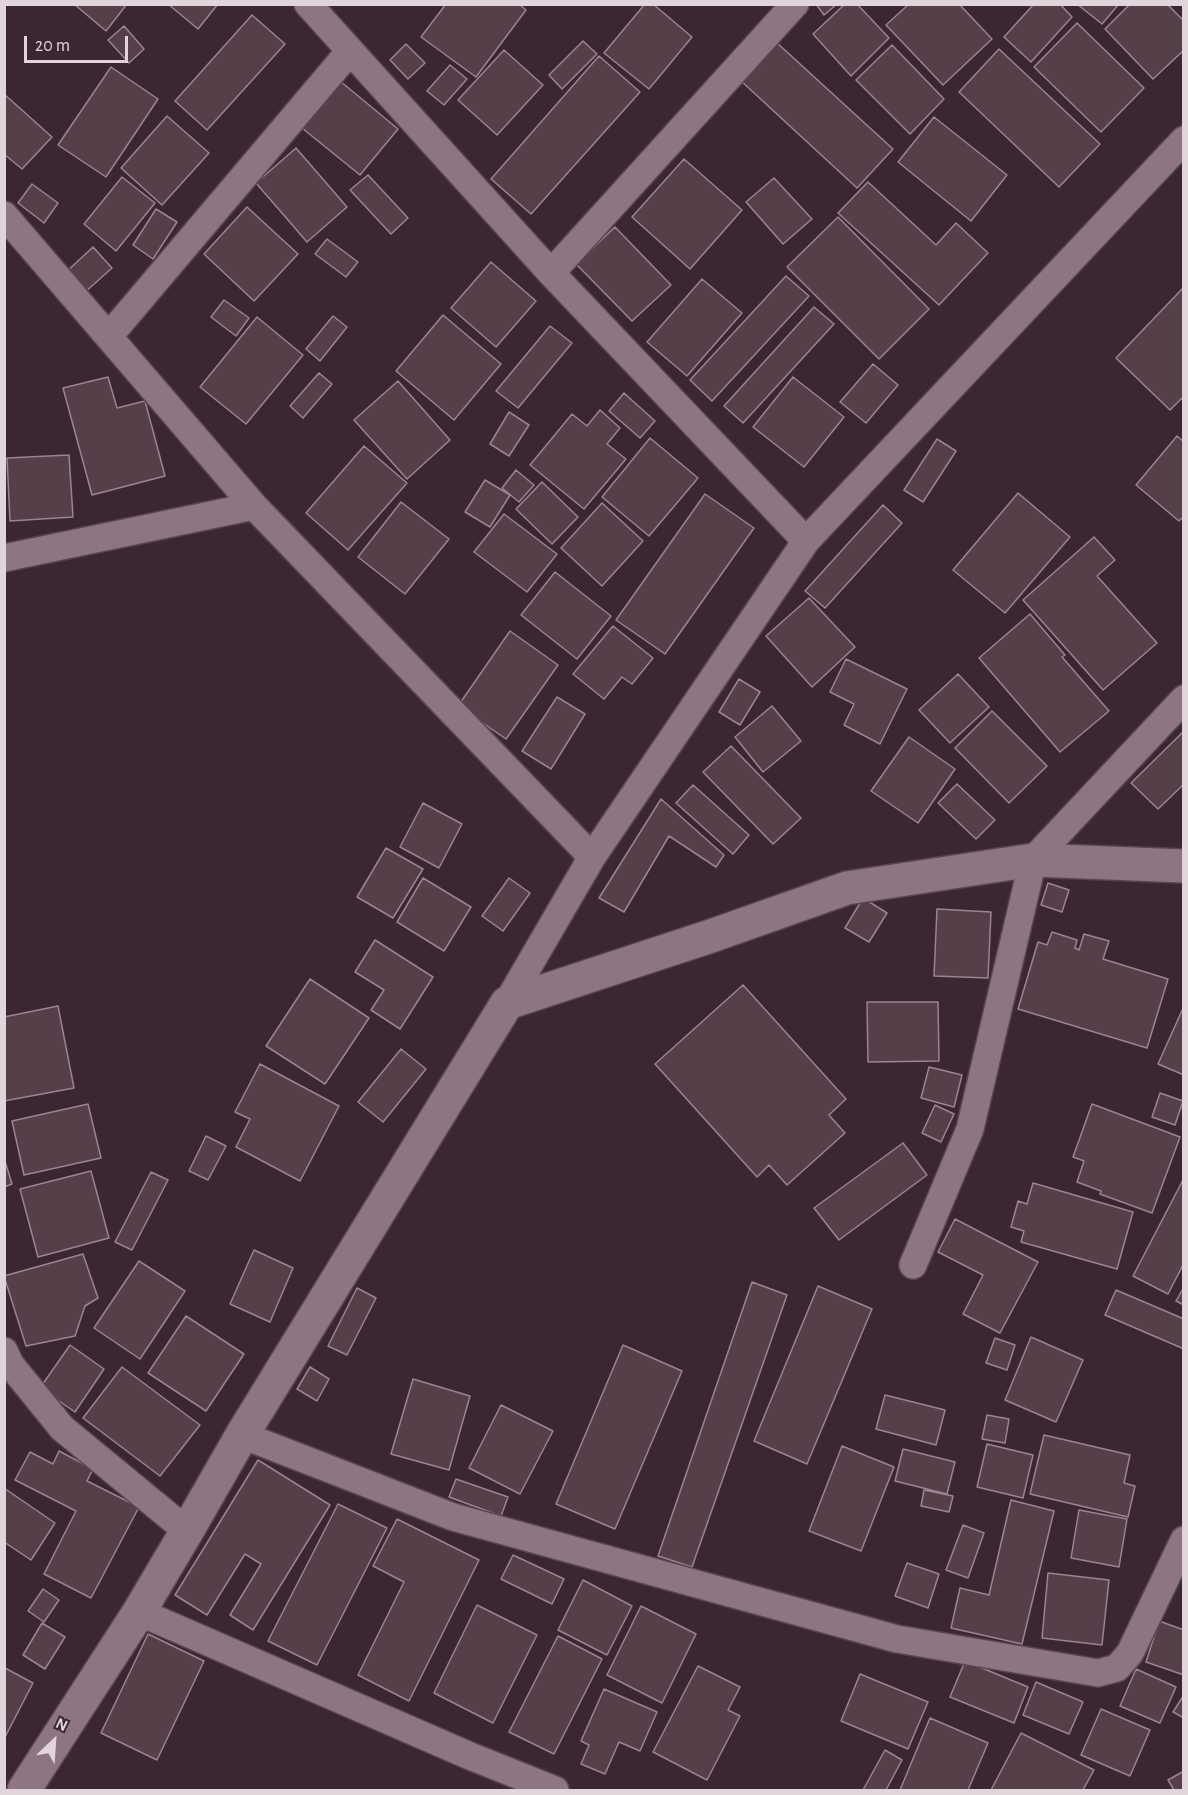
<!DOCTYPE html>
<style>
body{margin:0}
#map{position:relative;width:1188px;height:1795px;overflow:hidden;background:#3a2731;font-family:"Alegreya Sans",sans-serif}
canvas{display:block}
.frame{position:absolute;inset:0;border:6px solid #e2d4db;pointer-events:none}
.north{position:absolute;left:24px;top:1711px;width:60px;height:60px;-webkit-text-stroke:4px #3a2731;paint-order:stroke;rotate:25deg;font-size:16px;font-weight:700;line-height:24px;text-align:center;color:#e2d4db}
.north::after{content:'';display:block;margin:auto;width:21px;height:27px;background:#e2d4db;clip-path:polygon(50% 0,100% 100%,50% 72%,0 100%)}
.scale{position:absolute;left:24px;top:36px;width:104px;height:27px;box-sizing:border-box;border:3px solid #e2d4db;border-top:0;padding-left:8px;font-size:18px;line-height:21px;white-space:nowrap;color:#e2d4db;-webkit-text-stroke:4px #3a2731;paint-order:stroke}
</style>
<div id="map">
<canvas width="1188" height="1795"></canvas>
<div class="frame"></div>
<div class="north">N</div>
<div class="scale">20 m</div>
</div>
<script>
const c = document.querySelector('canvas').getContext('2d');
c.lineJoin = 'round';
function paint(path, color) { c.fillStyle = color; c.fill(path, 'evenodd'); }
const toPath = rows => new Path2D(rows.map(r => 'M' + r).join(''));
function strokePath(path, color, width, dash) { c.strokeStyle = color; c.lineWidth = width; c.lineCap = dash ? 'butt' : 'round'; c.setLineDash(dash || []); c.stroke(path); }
const building = toPath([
 [74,4,127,4,106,31,74,4],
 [168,4,218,4,198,29,168,4],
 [446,4,519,4,526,10,476,77,421,37,446,4],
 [645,4,653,4,692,37,649,89,604,53,645,4],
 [816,4,837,4,824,15,816,4],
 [845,4,857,4,889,38,851,76,813,34,845,4],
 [909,4,959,4,992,39,943,85,886,25,909,4],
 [1034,4,1060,4,1072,17,1031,62,1004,37,1034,4],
 [1077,4,1119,4,1102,24,1077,4],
 [1130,4,1167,4,1184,21,1184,50,1153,79,1105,29,1130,4],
 [252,15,285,44,207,130,175,101,252,15],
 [1077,23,1144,88,1101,132,1034,67,1077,23],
 [124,26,144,49,129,63,108,40,124,26],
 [583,41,597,54,562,89,549,75,583,41],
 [776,42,893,149,857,188,740,80,776,42],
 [406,44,425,63,408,79,390,60,406,44],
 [892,45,944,99,910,134,856,80,892,45],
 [999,49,1100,144,1059,187,959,92,999,49],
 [504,50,543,85,497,135,458,100,504,50],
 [599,56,640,92,531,214,491,179,599,56],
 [450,65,467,79,444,105,427,91,450,65],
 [111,67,158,99,106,177,58,145,111,67],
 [340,81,398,129,360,175,302,128,340,81],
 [4,94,52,137,22,169,4,154,4,94],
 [167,116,209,153,162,205,121,168,167,116],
 [934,117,1007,175,971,221,898,162,934,117],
 [296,148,347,207,307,242,256,183,296,148],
 [684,159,742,210,690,269,632,217,684,159],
 [368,175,408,218,391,234,350,190,368,175],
 [122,177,155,203,116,251,84,224,122,177],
 [774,178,812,219,783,244,746,202,774,178],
 [868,182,936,245,956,223,988,253,939,305,838,213,868,182],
 [32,184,58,203,44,223,18,203,32,184],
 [247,207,298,254,254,301,204,254,247,207],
 [156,209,177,222,153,259,133,245,156,209],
 [838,217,929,309,879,359,787,267,838,217],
 [615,227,671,285,632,321,576,264,615,227],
 [327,239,358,262,346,277,315,254,327,239],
 [93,247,112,268,84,293,65,273,93,247],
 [491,262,536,301,496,347,451,308,491,262],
 [786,276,809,296,712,401,690,380,786,276],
 [702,279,742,313,687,376,647,342,702,279],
 [1184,287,1184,396,1170,410,1116,358,1184,287],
 [224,300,249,318,236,336,211,317,224,300],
 [814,307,834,324,743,423,724,406,814,307],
 [443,315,501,364,454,420,396,371,443,315],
 [333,316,347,327,320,361,306,349,333,316],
 [257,317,303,355,246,424,200,387,257,317],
 [550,326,572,343,518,408,496,391,550,326],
 [873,364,898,385,866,423,840,402,873,364],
 [319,373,332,384,303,418,290,406,319,373],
 [108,377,117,408,145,401,165,476,92,495,63,388,108,377],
 [793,377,844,417,804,467,753,427,793,377],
 [398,381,450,440,407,479,354,420,398,381],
 [624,393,655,421,640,438,609,411,624,393],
 [600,410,620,428,607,444,626,459,584,509,530,465,572,414,587,426,600,410],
 [509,412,529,425,509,456,490,444,509,412],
 [1177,436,1184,442,1184,516,1179,521,1136,485,1177,436],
 [650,438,698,478,649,536,602,497,650,438],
 [937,439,956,451,923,502,904,490,937,439],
 [364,446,407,483,348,550,306,513,364,446],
 [69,455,73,517,10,521,7,458,69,455],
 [516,470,534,485,519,502,502,488,516,470],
 [485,480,510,495,490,527,465,512,485,480],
 [542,482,578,517,552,544,516,509,542,482],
 [1018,493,1070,537,1005,613,953,570,1018,493],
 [705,494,754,528,665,654,616,620,705,494],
 [401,502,449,539,405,594,358,557,401,502],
 [602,503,643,541,602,586,561,548,602,503],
 [883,505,902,523,825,608,805,591,883,505],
 [504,514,557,554,527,592,474,552,504,514],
 [1094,537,1115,560,1097,576,1157,643,1103,690,1023,600,1094,537],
 [555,572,611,616,577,659,521,615,555,572],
 [809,598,855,647,812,687,766,636,809,598],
 [1030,614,1065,655,1062,657,1109,711,1060,752,979,658,1030,614],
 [613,626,653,658,632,684,622,677,604,699,573,674,613,626],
 [510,631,558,665,506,739,458,706,510,631],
 [846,659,907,689,880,744,844,725,854,704,830,692,846,659],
 [958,674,989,707,950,743,919,710,958,674],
 [739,679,760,692,740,725,719,712,739,679],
 [557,697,585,714,551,769,522,751,557,697],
 [772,706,801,741,763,772,735,737,772,706],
 [992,711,1047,766,1009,803,955,748,992,711],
 [1184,731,1184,784,1158,809,1131,783,1184,731],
 [909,737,955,769,918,823,871,791,909,737],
 [731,746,801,818,773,844,703,772,731,746],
 [957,784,995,820,976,839,938,803,957,784],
 [693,785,749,835,733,854,676,803,693,785],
 [661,799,724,855,716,867,669,836,624,912,599,898,661,799],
 [423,803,462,824,439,868,400,847,423,803],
 [386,848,423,869,393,918,357,897,386,848],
 [423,878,471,907,444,951,397,922,423,878],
 [509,878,530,893,503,931,482,916,509,878],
 [1048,883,1069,890,1062,912,1041,905,1048,883],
 [863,898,887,913,869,942,845,928,863,898],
 [937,909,991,912,988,978,934,976,937,909],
 [1052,932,1077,940,1075,948,1079,950,1084,934,1109,941,1103,959,1168,979,1147,1048,1018,1009,1038,942,1047,945,1052,932],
 [375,940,433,977,400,1029,371,1010,384,990,355,972,375,940],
 [310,979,369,1018,325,1084,266,1046,310,979],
 [743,985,846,1099,829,1115,845,1133,787,1185,769,1165,757,1177,655,1064,743,985],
 [867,1002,938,1002,939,1061,868,1062,867,1002],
 [58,1006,74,1088,4,1101,4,1017,58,1006],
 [1184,1006,1184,1075,1158,1064,1184,1006],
 [401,1049,426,1069,383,1122,358,1102,401,1049],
 [260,1064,339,1106,300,1181,236,1147,250,1119,235,1112,260,1064],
 [929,1067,962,1075,954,1107,921,1098,929,1067],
 [1160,1093,1183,1101,1175,1125,1152,1117,1160,1093],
 [88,1104,101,1158,24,1175,12,1121,88,1104],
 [1092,1104,1180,1137,1152,1213,1100,1194,1101,1191,1077,1182,1084,1161,1073,1157,1092,1104],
 [935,1105,954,1114,941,1142,922,1133,935,1105],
 [206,1136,226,1146,208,1180,189,1171,206,1136],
 [903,1143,927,1175,839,1240,814,1208,903,1143],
 [4,1158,12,1184,4,1187,4,1158],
 [91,1171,109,1238,38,1257,20,1189,91,1171],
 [151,1172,168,1180,132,1250,115,1242,151,1172],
 [1184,1178,1184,1263,1168,1294,1133,1276,1184,1178],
 [1033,1183,1133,1212,1117,1269,1021,1242,1024,1231,1011,1227,1018,1201,1027,1204,1033,1183],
 [955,1219,1038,1262,1000,1333,963,1314,983,1275,938,1252,955,1219],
 [254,1250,293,1268,270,1322,230,1304,254,1250],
 [83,1254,98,1298,85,1306,75,1336,26,1346,4,1276,83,1254],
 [139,1261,185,1291,140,1359,94,1328,139,1261],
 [752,1282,787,1295,692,1567,658,1556,752,1282],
 [818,1286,872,1309,807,1464,754,1441,818,1286],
 [1184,1287,1184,1305,1176,1301,1184,1287],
 [357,1288,376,1298,347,1355,328,1346,357,1288],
 [1116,1290,1184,1319,1184,1349,1105,1315,1116,1290],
 [186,1316,244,1354,206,1411,148,1373,186,1316],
 [1031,1337,1083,1360,1056,1422,1005,1400,1031,1337],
 [995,1338,1015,1345,1007,1370,986,1363,995,1338],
 [70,1345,104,1369,75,1412,40,1388,70,1345],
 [623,1345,682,1371,615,1529,556,1504,623,1345],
 [122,1367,200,1425,160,1476,83,1418,122,1367],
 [310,1367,329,1379,317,1401,297,1389,310,1367],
 [413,1379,470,1396,449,1470,391,1454,413,1379],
 [885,1395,945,1410,936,1445,876,1429,885,1395],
 [501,1405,553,1431,520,1494,469,1468,501,1405],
 [987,1415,1009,1419,1005,1443,982,1439,987,1415],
 [1044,1435,1130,1455,1124,1483,1135,1486,1128,1517,1030,1494,1044,1435],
 [987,1444,1033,1455,1023,1498,977,1487,987,1444],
 [842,1446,894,1467,861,1551,809,1531,842,1446],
 [903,1449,955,1462,947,1494,895,1481,903,1449],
 [59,1451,93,1469,87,1481,139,1507,91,1598,44,1574,76,1511,15,1480,30,1452,53,1464,59,1451],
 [258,1460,330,1505,253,1630,230,1615,261,1564,245,1554,207,1615,175,1595,258,1460],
 [456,1479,508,1497,501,1516,449,1497,456,1479],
 [4,1488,55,1523,31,1560,4,1542,4,1488],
 [924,1490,953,1496,949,1512,921,1506,924,1490],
 [1011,1500,1054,1511,1022,1644,951,1628,960,1588,989,1595,1011,1500],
 [338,1504,387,1528,317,1665,268,1641,338,1504],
 [1079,1510,1127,1519,1119,1567,1071,1558,1079,1510],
 [397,1519,479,1560,409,1701,358,1675,404,1582,373,1566,397,1519],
 [963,1525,984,1533,968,1578,946,1570,963,1525],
 [513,1555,564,1579,552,1604,501,1579,513,1555],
 [907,1563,939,1574,928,1608,895,1596,907,1563],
 [1048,1573,1109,1580,1102,1645,1042,1638,1048,1573],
 [583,1580,632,1606,607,1655,558,1630,583,1580],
 [43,1589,59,1600,44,1622,28,1611,43,1589],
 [477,1605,537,1635,493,1723,434,1693,477,1605],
 [641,1606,696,1634,662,1703,607,1675,641,1606],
 [1159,1621,1184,1630,1184,1675,1146,1662,1159,1621],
 [42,1623,65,1637,45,1669,23,1655,42,1623],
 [148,1634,204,1661,157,1760,101,1733,148,1634],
 [558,1636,602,1659,554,1754,509,1732,558,1636],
 [965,1661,1028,1687,1014,1723,950,1697,965,1661],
 [698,1666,740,1687,728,1710,740,1716,707,1780,653,1752,698,1666],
 [5,1668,33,1683,4,1739,4,1669,5,1668],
 [1136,1669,1176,1687,1160,1723,1120,1706,1136,1669],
 [860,1674,928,1702,908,1749,841,1721,860,1674],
 [1036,1682,1083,1702,1069,1734,1023,1715,1036,1682],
 [604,1689,657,1712,640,1751,619,1742,605,1774,581,1764,589,1745,581,1741,604,1689],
 [1184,1695,1184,1718,1173,1712,1184,1695],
 [1101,1709,1150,1730,1130,1776,1081,1755,1101,1709],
 [930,1718,988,1743,968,1790,900,1790,930,1718],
 [1021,1733,1094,1770,1083,1790,991,1790,1021,1733],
 [885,1750,902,1760,886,1790,863,1790,885,1750],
 [1184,1771,1184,1790,1174,1790,1168,1780,1184,1771]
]);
paint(building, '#55404a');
strokePath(building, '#9c8490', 1.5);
const minor = toPath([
 [308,4,551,273,806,541],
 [4,215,254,506,592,857],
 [551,273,795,4],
 [109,336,350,51],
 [4,558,254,506],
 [507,1003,592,857,806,541,1184,140],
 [913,1265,970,1129,1033,860,1184,699],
 [4,1351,10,1364,62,1428,187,1531],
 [242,1435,453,1517,897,1639,1098,1673,1117,1668,1130,1653,1184,1540],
 [139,1612,470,1756,555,1790]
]);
const tertiary = toPath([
 [24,1790,139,1612,187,1531,242,1435,507,1003,711,936,847,888,1033,860,1184,866]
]);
strokePath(minor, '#57464f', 30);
strokePath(tertiary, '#57464f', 36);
strokePath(minor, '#8d7581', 27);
strokePath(tertiary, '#8d7581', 33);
</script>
